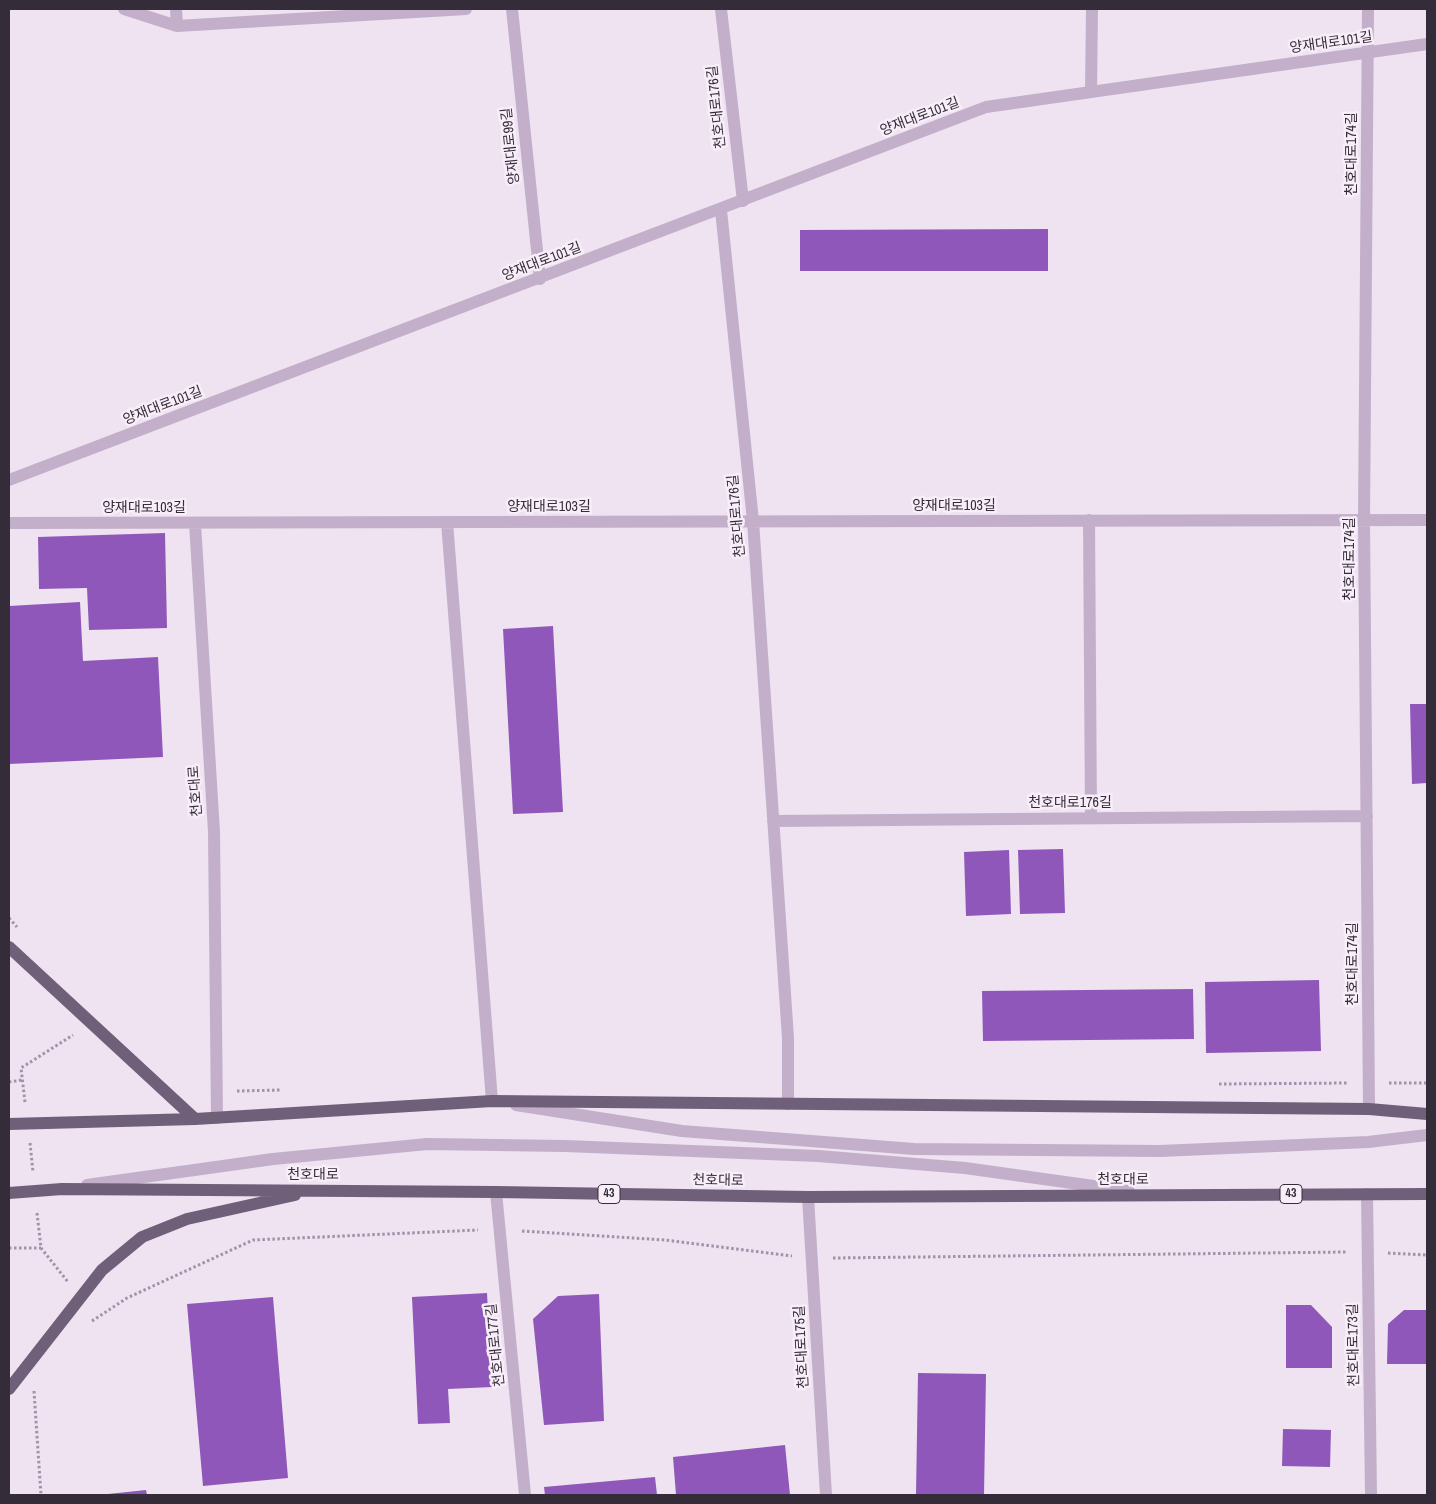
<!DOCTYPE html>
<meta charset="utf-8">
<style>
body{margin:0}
#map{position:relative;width:1436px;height:1504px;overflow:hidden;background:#efe2f1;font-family:"Archivo Narrow",sans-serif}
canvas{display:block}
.frame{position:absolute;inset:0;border:10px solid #342c38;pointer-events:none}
</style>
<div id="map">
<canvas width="1436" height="1504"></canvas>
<div class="frame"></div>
</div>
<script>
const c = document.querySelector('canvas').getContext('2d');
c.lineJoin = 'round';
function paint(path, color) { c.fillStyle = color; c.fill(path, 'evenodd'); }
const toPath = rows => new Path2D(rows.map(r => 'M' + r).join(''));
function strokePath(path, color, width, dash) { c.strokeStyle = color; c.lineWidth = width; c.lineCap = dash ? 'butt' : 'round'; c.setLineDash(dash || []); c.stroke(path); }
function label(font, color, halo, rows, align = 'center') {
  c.font = font + ' "Archivo Narrow","Noto Sans KR",sans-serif'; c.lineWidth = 5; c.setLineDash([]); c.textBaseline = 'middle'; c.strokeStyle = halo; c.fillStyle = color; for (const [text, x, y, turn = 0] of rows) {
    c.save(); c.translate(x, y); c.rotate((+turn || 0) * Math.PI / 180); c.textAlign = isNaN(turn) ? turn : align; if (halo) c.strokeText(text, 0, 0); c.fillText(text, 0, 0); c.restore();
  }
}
paint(toPath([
 [1048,229,1048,271,800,271,800,230],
 [165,533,167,628,89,630,87,588,39,589,38,537],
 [80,602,83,661,158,657,163,757,9,764,9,606],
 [553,626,563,812,513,814,503,629],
 [1410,704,1427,704,1427,783,1412,784],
 [1063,849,1065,913,1020,914,1018,850],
 [1009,850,1011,914,966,916,964,852],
 [1319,980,1321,1051,1206,1053,1205,982],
 [1193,989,1194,1039,983,1041,982,991],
 [487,1293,492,1387,448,1389,450,1423,418,1424,412,1297],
 [599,1294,604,1421,544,1425,533,1319,558,1296],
 [273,1297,288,1478,203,1486,187,1304],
 [1286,1305,1311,1305,1332,1327,1332,1368,1286,1368],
 [1404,1310,1427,1310,1427,1364,1387,1364,1388,1324],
 [918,1373,986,1374,984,1495,916,1495],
 [1283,1429,1331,1430,1330,1467,1282,1466],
 [785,1445,790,1495,676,1495,673,1457],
 [655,1477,657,1495,545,1495,544,1487],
 [146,1490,147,1495,108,1495,108,1494]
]), '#8f57ba');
strokePath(toPath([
 [9,918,17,927],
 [9,1082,22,1080],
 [1389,1083,1427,1083],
 [1219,1084,1348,1083],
 [237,1091,281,1090],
 [25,1102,21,1068,73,1035],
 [30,1143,33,1172],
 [37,1213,41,1248,68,1282],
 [522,1231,665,1240,792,1256],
 [9,1248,41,1248],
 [1388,1253,1427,1255],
 [833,1258,1346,1252],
 [92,1321,127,1298,253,1240,478,1230],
 [34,1391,41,1495]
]), '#a490aa', 3, [2.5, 2.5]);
strokePath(toPath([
 [516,1105,682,1131,914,1149,1160,1151,1368,1142,1427,1135],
 [87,1185,273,1159,427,1144,565,1146,818,1156,965,1168,1129,1191]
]), '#c3afc9', 12);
strokePath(toPath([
 [124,9,177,26,466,9],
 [176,9,177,26],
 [512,9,540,279],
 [721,9,743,201],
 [1368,9,1364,520,1369,1109],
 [1091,92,1092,9],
 [721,210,753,521,788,1038,788,1104],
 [9,480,986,107,1427,44],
 [1089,520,1091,818],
 [447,522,492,1101],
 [9,523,1427,520],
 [195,523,214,832,217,1118],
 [773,821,1367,816],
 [496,1192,525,1495],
 [1367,1194,1371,1495],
 [808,1197,826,1495]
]), '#c3afc9', 12);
strokePath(toPath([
 [9,947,195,1119],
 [9,1124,195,1119,492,1101,1369,1109,1427,1114],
 [9,1193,62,1189,496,1192,808,1197,1427,1194],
 [9,1389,102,1270,142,1237,187,1219,295,1195]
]), '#705f78', 12);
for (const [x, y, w] of [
 [609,1194,22],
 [1291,1194,22]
]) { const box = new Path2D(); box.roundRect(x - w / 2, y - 9.5, w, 19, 4); c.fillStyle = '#f8eef9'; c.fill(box); strokePath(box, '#342c38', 1); }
label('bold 12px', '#342c38', null, [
 ["43",609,1194],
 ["43",1291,1194]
]);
label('14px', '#342c38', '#f8eef9', [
 ["양재대로101길",1331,43,-8],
 ["천호대로176길",717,107,-96],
 ["양재대로101길",920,117,-21],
 ["양재대로99길",511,146,-96],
 ["천호대로174길",1352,154,-90],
 ["양재대로101길",542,262,-21],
 ["양재대로101길",163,406,-21],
 ["양재대로103길",954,506],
 ["양재대로103길",549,507],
 ["양재대로103길",144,508],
 ["천호대로176길",737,516,-95],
 ["천호대로174길",1350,559,-90],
 ["천호대로",196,791,-94],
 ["천호대로176길",1070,803],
 ["천호대로174길",1353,964,-90],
 ["천호대로",313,1175],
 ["천호대로",1123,1180],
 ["천호대로",718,1181,1],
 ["천호대로177길",496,1345,-96],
 ["천호대로173길",1354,1345,-91],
 ["천호대로175길",802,1347,-93]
]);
</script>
